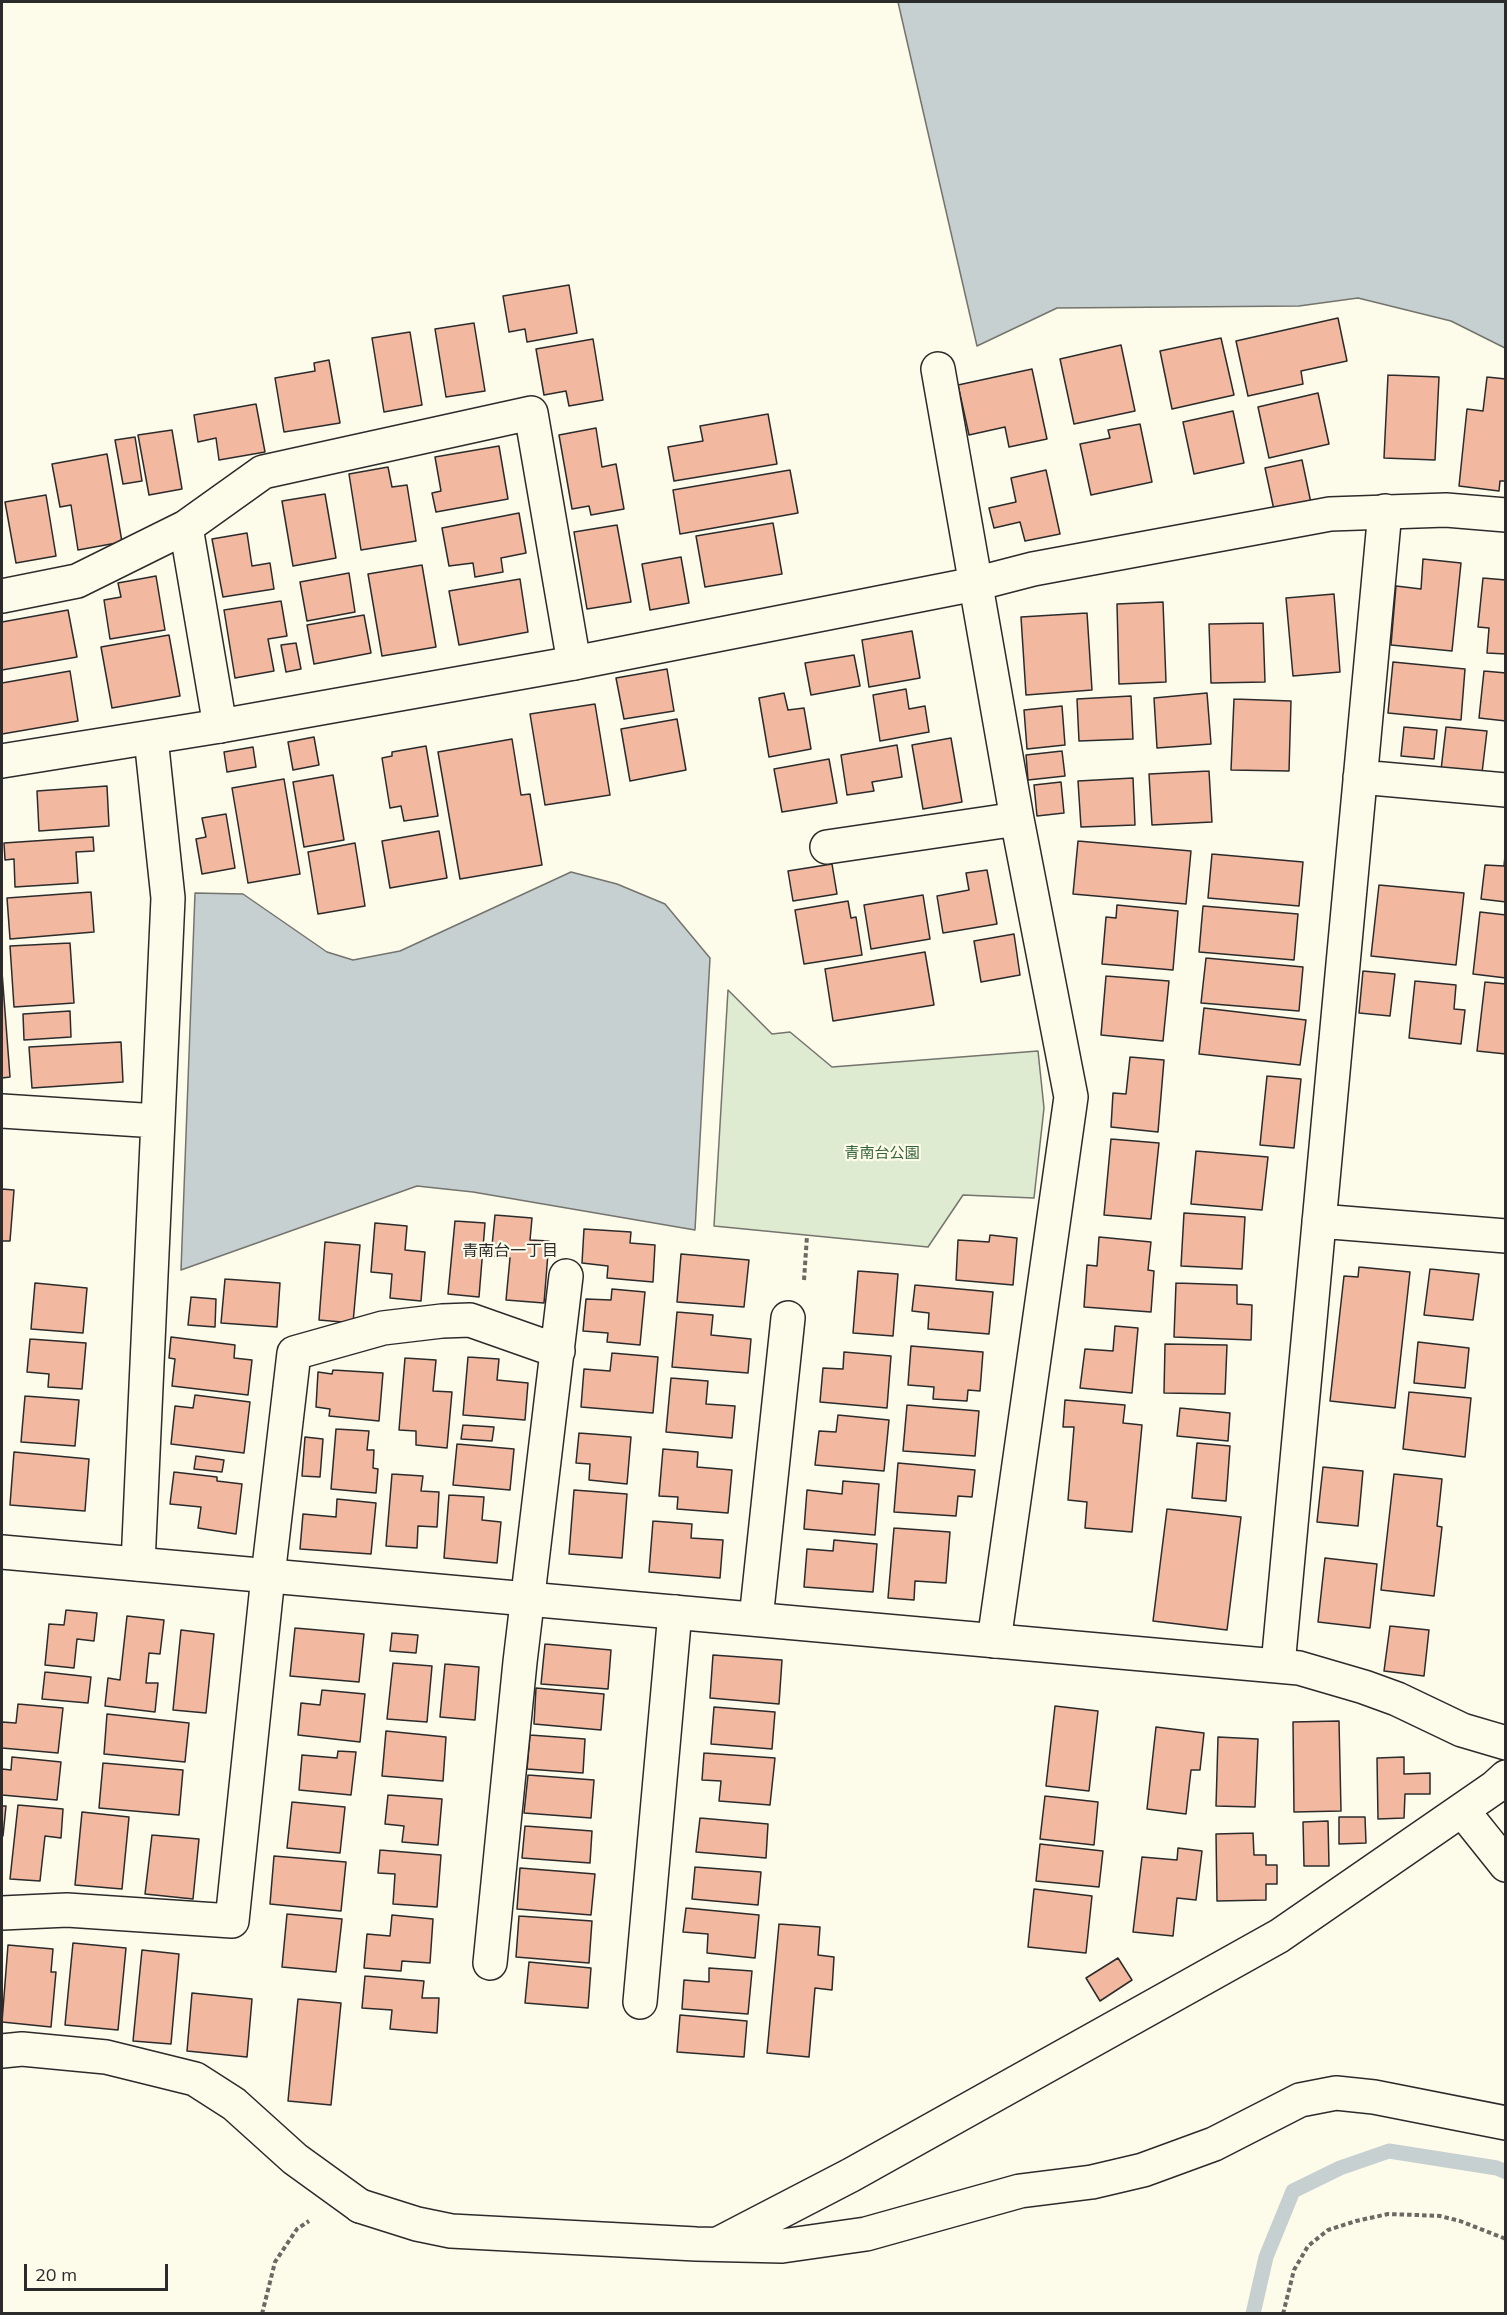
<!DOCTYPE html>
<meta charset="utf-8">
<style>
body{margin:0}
#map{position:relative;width:1507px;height:2315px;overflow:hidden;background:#fdfbea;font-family:Mulish,sans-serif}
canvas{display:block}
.frame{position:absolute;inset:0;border:3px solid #2b2b2b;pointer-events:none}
.scale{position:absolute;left:24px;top:2264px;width:144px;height:27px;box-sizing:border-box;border:3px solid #2b2b2b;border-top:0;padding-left:8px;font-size:18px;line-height:21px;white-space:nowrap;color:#2b2b2b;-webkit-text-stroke:4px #fdfbea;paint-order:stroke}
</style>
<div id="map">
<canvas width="1507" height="2315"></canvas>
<div class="frame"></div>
<div class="scale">20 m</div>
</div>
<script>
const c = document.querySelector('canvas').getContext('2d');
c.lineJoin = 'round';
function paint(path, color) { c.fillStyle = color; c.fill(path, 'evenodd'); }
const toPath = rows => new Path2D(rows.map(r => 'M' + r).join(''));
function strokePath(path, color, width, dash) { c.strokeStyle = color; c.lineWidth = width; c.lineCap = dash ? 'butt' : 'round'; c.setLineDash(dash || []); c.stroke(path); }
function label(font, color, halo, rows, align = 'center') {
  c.font = font + ' Mulish,"Noto Sans JP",sans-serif'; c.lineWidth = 4.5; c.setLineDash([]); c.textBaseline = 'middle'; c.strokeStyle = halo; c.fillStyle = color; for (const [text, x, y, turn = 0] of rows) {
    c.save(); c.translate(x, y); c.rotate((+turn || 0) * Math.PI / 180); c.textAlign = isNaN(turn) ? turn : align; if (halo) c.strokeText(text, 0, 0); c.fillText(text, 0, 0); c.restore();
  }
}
const green = toPath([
 [728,990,772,1034,790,1032,832,1067,1038,1051,1044,1108,1034,1198,963,1195,928,1247,714,1226,728,990]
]);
paint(green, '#deebd1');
strokePath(green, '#74746e', 1.5);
const water = toPath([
 [898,2,1505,2,1505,348,1451,321,1358,298,1299,306,1057,308,977,346,898,2],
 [571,872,617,884,665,904,710,958,695,1230,473,1192,417,1186,181,1270,195,893,243,894,327,952,353,960,400,951,571,872]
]);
paint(water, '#c7d0d0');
strokePath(water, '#74746e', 1.5);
strokePath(toPath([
 [1253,2314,1266,2257,1293,2191,1340,2168,1389,2151,1497,2168,1506,2172]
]), '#c7d0d0', 15);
const building = toPath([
 [569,285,577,333,527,342,525,329,509,332,503,296,569,285],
 [1338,318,1347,361,1301,371,1303,384,1248,396,1236,341,1338,318],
 [474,323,485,391,446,397,435,329,474,323],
 [410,332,422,405,384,412,372,338,410,332],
 [1221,338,1234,395,1172,409,1160,351,1221,338],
 [593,339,603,400,569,406,566,391,544,395,536,349,593,339],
 [1121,345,1135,411,1074,424,1060,359,1121,345],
 [329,360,340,423,284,432,275,378,315,371,314,363,329,360],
 [1032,369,1047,439,1009,447,1005,427,969,435,958,385,1032,369],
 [1388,375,1439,377,1435,460,1384,458,1388,375],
 [1487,377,1506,379,1506,481,1500,481,1499,491,1459,486,1467,409,1483,411,1487,377],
 [1318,393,1329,444,1269,458,1258,407,1318,393],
 [256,404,265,452,219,460,216,438,198,442,194,415,256,404],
 [1233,411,1244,463,1194,474,1183,422,1233,411],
 [768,414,777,464,674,481,668,447,703,441,700,426,768,414],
 [1140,424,1152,482,1091,495,1080,444,1110,438,1108,430,1140,424],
 [596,428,602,467,616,464,624,509,591,515,589,506,572,509,559,435,596,428],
 [172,430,182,489,149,495,138,435,172,430],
 [135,437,142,481,123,484,115,440,135,437],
 [499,446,508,499,436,512,432,493,441,491,435,457,499,446],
 [107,454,122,542,78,550,71,505,60,507,52,464,107,454],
 [1302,460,1311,503,1274,510,1265,468,1302,460],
 [388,467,392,487,407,485,416,541,361,550,349,474,388,467],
 [790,470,798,513,680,534,673,490,790,470],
 [1046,470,1060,534,1025,541,1020,522,994,528,989,508,1016,502,1011,478,1046,470],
 [325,494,336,558,293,566,282,501,325,494],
 [46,495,56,556,16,563,5,502,46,495],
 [519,513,526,553,501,558,503,572,475,577,473,563,449,566,442,528,519,513],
 [773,523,782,574,705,587,696,536,773,523],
 [617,525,631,602,587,609,574,532,617,525],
 [247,533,252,566,270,563,274,589,223,597,212,539,247,533],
 [681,557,689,603,650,610,642,564,681,557],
 [1423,559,1461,563,1452,651,1391,645,1396,586,1421,589,1423,559],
 [422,565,436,647,382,656,368,574,422,565],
 [349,573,355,612,307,621,300,582,349,573],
 [156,576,165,630,110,639,104,600,121,597,118,583,156,576],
 [1483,578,1506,580,1506,654,1487,653,1489,628,1478,627,1483,578],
 [520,579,528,632,459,645,449,591,520,579],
 [1334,594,1340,672,1293,676,1286,598,1334,594],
 [281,601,287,636,268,639,274,671,235,678,224,610,281,601],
 [1163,602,1166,682,1119,684,1117,604,1163,602],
 [68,610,77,657,2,670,2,622,68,610],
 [1087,613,1092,690,1026,695,1021,617,1087,613],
 [364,615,371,653,314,664,307,625,364,615],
 [1263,623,1265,682,1211,683,1209,624,1263,623],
 [912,631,920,678,869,687,862,640,912,631],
 [169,635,180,696,112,708,101,647,169,635],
 [296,643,301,669,286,672,281,645,296,643],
 [854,655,860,686,811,695,805,663,854,655],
 [1393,662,1465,669,1461,720,1388,713,1393,662],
 [667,669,674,711,624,719,616,678,667,669],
 [70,671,78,721,2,734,2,683,70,671],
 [1484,671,1506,673,1506,721,1479,718,1484,671],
 [906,689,909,709,925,706,929,732,880,741,873,695,906,689],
 [784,693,788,710,804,708,811,749,769,757,759,698,784,693],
 [1207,693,1211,744,1157,748,1154,698,1207,693],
 [1131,696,1133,739,1079,741,1077,699,1131,696],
 [1234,699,1291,701,1289,771,1231,770,1234,699],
 [595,704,610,795,545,805,530,714,595,704],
 [1062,706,1065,745,1027,749,1024,710,1062,706],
 [677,719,686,770,630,781,621,729,677,719],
 [1404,727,1437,730,1434,759,1401,756,1404,727],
 [1446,727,1487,731,1482,773,1441,770,1446,727],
 [314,737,319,765,293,770,288,742,314,737],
 [951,738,962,802,923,809,912,745,951,738],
 [512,739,521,795,530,794,542,865,460,879,438,752,512,739],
 [897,745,902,777,872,782,874,791,847,795,841,755,897,745],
 [426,746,438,816,404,821,401,806,390,808,382,758,392,756,392,752,426,746],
 [253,747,256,767,227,772,224,752,253,747],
 [1062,751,1065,776,1028,780,1026,755,1062,751],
 [829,759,837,803,782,812,774,769,829,759],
 [1209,771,1212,822,1152,825,1149,774,1209,771],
 [333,775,344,840,304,847,293,782,333,775],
 [1133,778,1135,825,1081,827,1078,781,1133,778],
 [284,779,300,874,248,883,232,788,284,779],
 [1061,782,1064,813,1037,816,1034,785,1061,782],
 [107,786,109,826,39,831,37,791,107,786],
 [226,814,235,868,202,874,196,839,206,837,202,818,226,814],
 [439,831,447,878,390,888,382,841,439,831],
 [93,837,94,851,76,852,78,883,15,887,14,859,5,860,4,843,93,837],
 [1078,841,1191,851,1186,904,1073,894,1078,841],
 [355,843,365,906,318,914,308,852,355,843],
 [1506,846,1506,902,1481,899,1485,865,1504,866,1506,846],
 [1212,854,1303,862,1299,906,1208,898,1212,854],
 [832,864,837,894,793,901,788,871,832,864],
 [987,870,997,924,943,933,937,896,969,890,966,873,987,870],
 [1379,885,1464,893,1456,965,1371,956,1379,885],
 [91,892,94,932,10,939,7,898,91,892],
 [923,895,930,939,871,949,864,905,923,895],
 [848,901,851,918,856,917,862,955,804,964,795,910,848,901],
 [1117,905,1178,911,1173,970,1102,964,1106,917,1116,918,1117,905],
 [1203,906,1298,914,1294,960,1199,952,1203,906],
 [1480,912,1506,915,1506,978,1473,974,1480,912],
 [1014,934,1020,975,981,982,974,941,1014,934],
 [70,943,74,1003,14,1007,10,946,70,943],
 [925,952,934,1005,833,1021,825,969,925,952],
 [1206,958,1303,967,1299,1011,1201,1003,1206,958],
 [1363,971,1395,974,1390,1016,1359,1013,1363,971],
 [2,972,10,1077,2,1078,2,972],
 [1106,976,1169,981,1163,1041,1101,1035,1106,976],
 [1415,981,1456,985,1454,1009,1465,1010,1461,1044,1409,1038,1415,981],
 [1485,982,1506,984,1506,1054,1477,1051,1485,982],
 [1204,1008,1306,1020,1300,1065,1199,1054,1204,1008],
 [70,1011,71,1037,24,1040,23,1014,70,1011],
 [121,1042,123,1082,32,1088,29,1047,121,1042],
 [1130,1057,1164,1060,1158,1132,1111,1127,1113,1093,1126,1094,1130,1057],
 [1267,1076,1301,1079,1294,1148,1260,1145,1267,1076],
 [1111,1139,1159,1143,1151,1219,1104,1215,1111,1139],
 [1196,1151,1268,1157,1262,1210,1191,1204,1196,1151],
 [2,1189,14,1190,10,1241,2,1241,2,1189],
 [1184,1213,1245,1217,1242,1269,1181,1266,1184,1213],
 [495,1215,532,1218,530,1240,549,1241,544,1303,506,1300,510,1258,491,1256,495,1215],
 [455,1221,485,1223,479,1297,448,1294,455,1221],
 [375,1223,407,1226,405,1250,425,1252,421,1301,390,1298,392,1274,371,1272,375,1223],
 [584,1229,631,1232,630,1243,655,1245,653,1282,607,1278,608,1266,582,1263,584,1229],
 [990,1235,1017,1238,1013,1285,956,1280,958,1240,989,1242,990,1235],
 [1099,1237,1151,1242,1148,1270,1154,1271,1151,1312,1084,1307,1087,1265,1097,1266,1099,1237],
 [325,1242,360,1245,353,1323,319,1320,325,1242],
 [681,1254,749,1260,744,1307,677,1302,681,1254],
 [1359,1267,1410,1272,1395,1408,1330,1401,1344,1276,1358,1277,1359,1267],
 [1430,1269,1479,1274,1473,1320,1424,1315,1430,1269],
 [858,1271,898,1274,893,1336,853,1333,858,1271],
 [225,1279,280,1283,277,1327,221,1323,225,1279],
 [35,1283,87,1288,83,1333,31,1329,35,1283],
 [1176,1283,1237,1285,1237,1304,1252,1305,1251,1340,1174,1337,1176,1283],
 [915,1285,993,1292,989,1334,928,1329,929,1313,912,1311,915,1285],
 [612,1289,645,1292,640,1345,607,1342,608,1333,583,1331,586,1299,611,1300,612,1289],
 [191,1297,216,1299,215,1327,188,1325,191,1297],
 [677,1312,713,1315,711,1335,751,1339,748,1373,672,1367,677,1312],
 [1115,1326,1138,1328,1132,1393,1080,1388,1085,1349,1113,1351,1115,1326],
 [171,1337,235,1345,234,1358,252,1360,248,1395,172,1386,175,1359,169,1358,171,1337],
 [30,1339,86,1343,82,1389,48,1387,49,1374,27,1372,30,1339],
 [1418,1342,1469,1348,1465,1388,1414,1383,1418,1342],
 [1165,1344,1227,1345,1225,1394,1164,1393,1165,1344],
 [911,1346,983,1352,980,1391,968,1390,967,1401,933,1399,934,1387,908,1385,911,1346],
 [844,1352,891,1356,887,1408,820,1402,823,1368,843,1369,844,1352],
 [612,1353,658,1357,653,1413,581,1407,584,1369,610,1371,612,1353],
 [468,1357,499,1359,497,1380,528,1383,525,1420,463,1415,468,1357],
 [405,1358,436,1360,433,1391,452,1392,447,1448,416,1445,416,1431,399,1430,405,1358],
 [333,1370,383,1373,379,1421,329,1416,330,1409,316,1407,318,1372,332,1374,333,1370],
 [671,1378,708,1381,706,1404,735,1406,732,1438,666,1432,671,1378],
 [1409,1392,1471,1398,1465,1457,1403,1449,1409,1392],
 [195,1395,250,1402,244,1453,171,1444,175,1406,193,1408,195,1395],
 [25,1396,79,1400,75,1446,21,1442,25,1396],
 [1065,1400,1125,1405,1123,1423,1142,1425,1132,1532,1085,1528,1087,1502,1068,1500,1074,1427,1063,1427,1065,1400],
 [907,1405,979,1411,975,1456,903,1451,907,1405],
 [1180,1408,1230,1413,1228,1441,1177,1436,1180,1408],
 [838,1415,889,1420,884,1471,815,1465,819,1431,836,1432,838,1415],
 [463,1425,494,1427,492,1441,461,1439,463,1425],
 [336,1429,369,1431,367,1450,374,1450,373,1468,378,1469,376,1493,331,1489,336,1429],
 [579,1433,631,1437,627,1484,589,1480,590,1464,576,1463,579,1433],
 [305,1437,323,1439,320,1477,302,1476,305,1437],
 [1197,1443,1230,1446,1226,1501,1192,1498,1197,1443],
 [457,1444,514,1449,510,1490,453,1485,457,1444],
 [663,1449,698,1452,697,1467,732,1470,728,1513,677,1509,678,1497,659,1496,663,1449],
 [14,1452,89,1459,85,1511,10,1505,14,1452],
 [196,1456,224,1460,222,1472,194,1469,196,1456],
 [898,1463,975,1470,972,1497,958,1496,956,1516,894,1512,898,1463],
 [1323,1467,1363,1471,1358,1526,1317,1522,1323,1467],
 [174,1472,217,1477,217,1481,242,1484,236,1534,198,1528,201,1507,170,1504,174,1472],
 [392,1474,423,1476,421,1491,439,1492,437,1527,418,1526,417,1548,386,1546,392,1474],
 [1394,1474,1442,1479,1437,1526,1442,1527,1434,1596,1381,1590,1394,1474],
 [843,1481,879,1484,875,1535,804,1529,807,1490,842,1494,843,1481],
 [574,1490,627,1494,622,1558,569,1554,574,1490],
 [449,1495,484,1497,482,1520,501,1522,497,1563,444,1558,449,1495],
 [337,1499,376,1503,371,1554,300,1549,303,1514,336,1517,337,1499],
 [1167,1509,1241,1517,1227,1630,1153,1621,1167,1509],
 [653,1521,692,1524,691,1538,723,1540,720,1578,649,1572,653,1521],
 [894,1528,950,1532,946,1583,915,1581,914,1600,888,1598,894,1528],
 [834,1540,877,1544,873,1592,804,1587,807,1549,833,1551,834,1540],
 [1325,1558,1377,1564,1370,1628,1318,1622,1325,1558],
 [66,1610,97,1613,94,1641,77,1639,74,1668,45,1665,49,1624,64,1625,66,1610],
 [127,1616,164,1620,160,1654,149,1653,146,1683,158,1683,155,1712,105,1706,108,1678,120,1680,127,1616],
 [1390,1626,1429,1630,1424,1676,1384,1671,1390,1626],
 [295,1628,364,1634,359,1682,290,1676,295,1628],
 [181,1630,214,1634,206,1713,173,1710,181,1630],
 [392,1633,418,1635,416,1653,390,1651,392,1633],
 [545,1644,611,1650,608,1689,541,1684,545,1644],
 [713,1655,782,1660,779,1704,710,1698,713,1655],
 [393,1663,432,1666,427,1722,387,1719,393,1663],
 [445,1664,479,1667,475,1720,440,1717,445,1664],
 [45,1672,91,1677,88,1703,42,1699,45,1672],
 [536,1688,604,1694,601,1730,534,1724,536,1688],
 [322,1690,365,1694,360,1742,298,1735,301,1703,320,1705,322,1690],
 [18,1704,63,1708,58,1753,2,1748,2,1722,16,1723,18,1704],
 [1055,1706,1098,1711,1089,1791,1046,1786,1055,1706],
 [714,1707,775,1712,772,1749,711,1744,714,1707],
 [107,1714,189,1723,185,1762,104,1754,107,1714],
 [1339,1721,1341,1811,1294,1812,1293,1722,1339,1721],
 [1156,1727,1204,1733,1200,1770,1191,1770,1186,1814,1147,1809,1156,1727],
 [386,1731,446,1737,443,1781,382,1776,386,1731],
 [530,1735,585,1739,583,1773,527,1769,530,1735],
 [1218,1737,1258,1739,1255,1807,1216,1806,1218,1737],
 [338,1751,356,1752,351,1795,299,1790,302,1755,337,1758,338,1751],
 [704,1753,775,1758,770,1805,719,1801,721,1781,702,1780,704,1753],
 [12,1757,61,1762,57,1800,2,1795,2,1769,11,1770,12,1757],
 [1404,1757,1404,1774,1430,1773,1430,1794,1405,1794,1404,1818,1378,1819,1377,1758,1404,1757],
 [103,1763,183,1770,179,1815,99,1808,103,1763],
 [528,1775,594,1780,591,1818,524,1813,528,1775],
 [388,1795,442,1799,438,1845,402,1842,404,1826,385,1824,388,1795],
 [1045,1796,1098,1802,1094,1845,1040,1839,1045,1796],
 [292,1802,345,1807,340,1853,287,1848,292,1802],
 [18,1805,63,1809,61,1838,45,1836,40,1881,10,1879,18,1805],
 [2,1806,6,1806,3,1836,2,1836,2,1806],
 [82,1812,129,1817,122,1889,75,1885,82,1812],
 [1339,1817,1365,1817,1366,1843,1339,1844,1339,1817],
 [700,1818,768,1824,766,1858,696,1852,700,1818],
 [1328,1821,1329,1866,1304,1866,1303,1822,1328,1821],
 [525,1826,592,1831,590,1863,522,1858,525,1826],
 [1253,1833,1254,1855,1266,1855,1266,1865,1277,1865,1277,1884,1266,1884,1266,1900,1217,1901,1216,1834,1253,1833],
 [152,1835,199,1839,193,1899,145,1894,152,1835],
 [1040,1844,1103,1851,1099,1887,1036,1881,1040,1844],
 [1178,1848,1202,1851,1196,1900,1177,1898,1173,1936,1133,1932,1142,1857,1177,1860,1178,1848],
 [380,1850,441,1855,437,1907,393,1904,395,1874,378,1873,380,1850],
 [274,1856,346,1862,341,1911,270,1904,274,1856],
 [695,1867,761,1872,758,1905,692,1899,695,1867],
 [520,1868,595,1874,591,1915,517,1909,520,1868],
 [1034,1889,1092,1896,1086,1953,1028,1947,1034,1889],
 [686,1908,759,1915,755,1958,707,1953,708,1934,683,1932,686,1908],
 [287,1914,342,1919,336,1972,282,1967,287,1914],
 [392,1915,433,1919,430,1963,402,1961,401,1971,364,1968,367,1934,390,1936,392,1915],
 [519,1916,592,1921,589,1963,516,1957,519,1916],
 [779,1924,820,1927,818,1955,834,1957,832,1990,815,1988,809,2057,767,2053,779,1924],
 [73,1943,126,1948,118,2030,65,2025,73,1943],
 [8,1945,53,1949,51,1972,56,1972,51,2027,2,2022,8,1945],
 [142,1950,179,1954,171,2044,133,2041,142,1950],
 [1118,1958,1132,1980,1100,2001,1086,1978,1118,1958],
 [529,1962,591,1968,588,2008,525,2003,529,1962],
 [709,1968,752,1971,748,2014,682,2009,684,1980,709,1982,709,1968],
 [365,1976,424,1981,422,1998,439,1998,437,2033,390,2029,392,2010,362,2008,365,1976],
 [192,1993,252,1999,247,2057,187,2051,192,1993],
 [298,1999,341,2003,331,2105,288,2101,298,1999],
 [680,2015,747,2021,744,2057,677,2052,680,2015]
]);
paint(building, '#f2b8a0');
strokePath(building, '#2b2b2b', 1.5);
const minor = toPath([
 [938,369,1017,819,1071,1097,994,1641],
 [186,527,220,726],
 [2,596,77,581,186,527,263,472,531,413,574,663],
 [1360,777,1506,790],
 [827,847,1017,819],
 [2,1111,157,1121],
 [1319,1221,1506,1236],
 [138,1564,168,898,151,738],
 [756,1619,788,1318],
 [1278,1665,1385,511],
 [1462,1810,1506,1865],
 [2,1913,67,1910,232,1921,268,1576,294,1353,383,1328,442,1321,470,1320,558,1351],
 [490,1963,520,1662,566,1276],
 [640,2002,675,1612],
 [360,2206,417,2224,451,2231,696,2244,782,2246,866,2234,1020,2191,1092,2182,1143,2170,1214,2144,1300,2100,1336,2093,1374,2097,1506,2123],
 [720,2243,851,2175,1279,1936,1495,1787,1506,1777]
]);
const tertiary = toPath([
 [2,761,220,726,574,663,975,584,1033,569,1330,514,1446,510,1506,515],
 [2,1552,1299,1668,1364,1687,1397,1699,1462,1730,1506,1743],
 [2,2051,22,2049,106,2057,195,2079,234,2104,295,2159,360,2206]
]);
strokePath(minor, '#2b2b2b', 36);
strokePath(tertiary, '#2b2b2b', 36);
strokePath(toPath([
 [804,1280,807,1236],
 [262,2314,275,2262,297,2229,309,2221],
 [1283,2314,1294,2270,1308,2246,1328,2230,1356,2221,1388,2214,1418,2215,1440,2216,1460,2221,1506,2239]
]), '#6a6964', 4, [4.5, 3]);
strokePath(minor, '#fdfbea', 33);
strokePath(tertiary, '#fdfbea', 33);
label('15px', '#34623c', '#fdfbea', [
 ["青南台公園",882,1153]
]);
label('16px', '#2b2b2b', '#fdfbea', [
 ["青南台一丁目",510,1251]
]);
</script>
